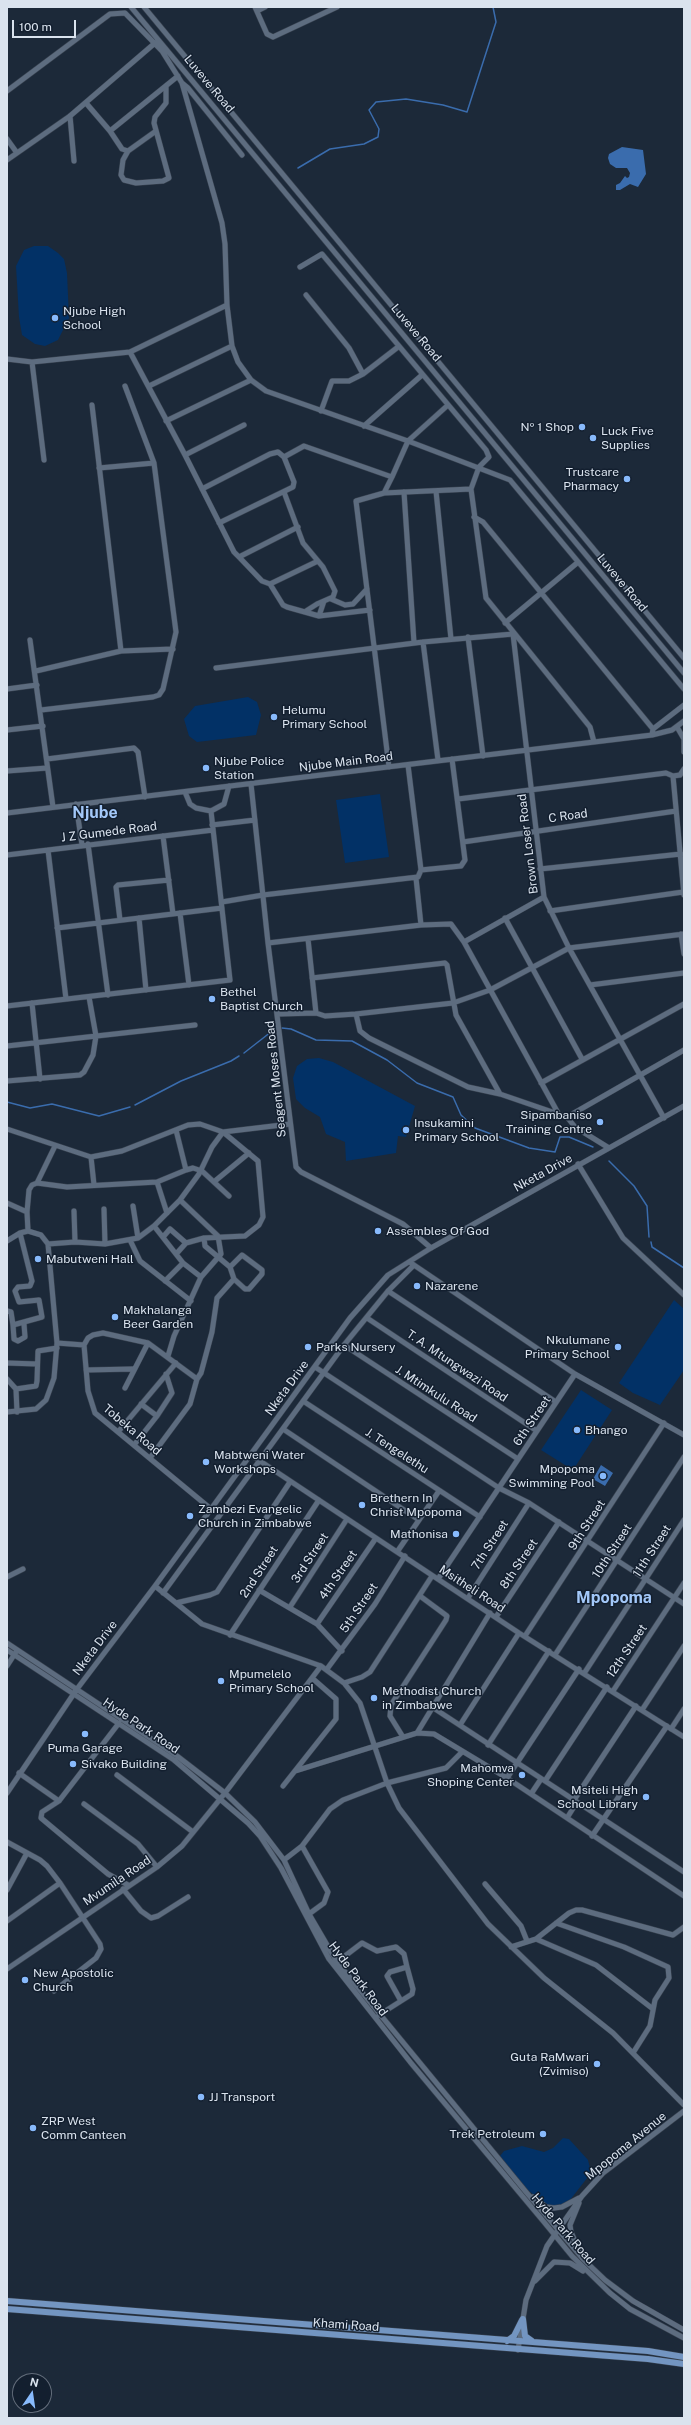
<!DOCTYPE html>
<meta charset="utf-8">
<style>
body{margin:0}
#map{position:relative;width:691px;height:2425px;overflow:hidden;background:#1c2939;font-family:"Public Sans",sans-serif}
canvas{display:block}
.frame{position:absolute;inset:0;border:8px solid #dae3ee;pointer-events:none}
.north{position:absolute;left:12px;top:2373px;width:40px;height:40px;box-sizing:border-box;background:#131f2f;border:1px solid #636d7b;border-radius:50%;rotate:13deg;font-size:11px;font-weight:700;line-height:16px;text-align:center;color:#dae3ee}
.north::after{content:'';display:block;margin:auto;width:14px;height:18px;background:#88bafc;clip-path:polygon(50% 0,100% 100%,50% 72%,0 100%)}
.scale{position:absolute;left:12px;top:20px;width:64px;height:18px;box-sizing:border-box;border:2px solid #dae3ee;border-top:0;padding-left:5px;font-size:12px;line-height:14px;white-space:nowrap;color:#dae3ee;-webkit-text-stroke:3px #131f2f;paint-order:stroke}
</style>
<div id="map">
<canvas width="691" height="2425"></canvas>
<div class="frame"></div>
<div class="north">N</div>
<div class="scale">100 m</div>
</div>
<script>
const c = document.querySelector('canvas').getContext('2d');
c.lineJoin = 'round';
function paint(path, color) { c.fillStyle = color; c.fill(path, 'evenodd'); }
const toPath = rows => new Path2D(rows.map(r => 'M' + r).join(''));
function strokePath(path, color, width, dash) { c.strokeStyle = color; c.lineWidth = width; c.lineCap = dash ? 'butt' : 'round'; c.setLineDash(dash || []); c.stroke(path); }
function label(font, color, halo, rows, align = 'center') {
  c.font = font + ' "Public Sans",sans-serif'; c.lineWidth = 3; c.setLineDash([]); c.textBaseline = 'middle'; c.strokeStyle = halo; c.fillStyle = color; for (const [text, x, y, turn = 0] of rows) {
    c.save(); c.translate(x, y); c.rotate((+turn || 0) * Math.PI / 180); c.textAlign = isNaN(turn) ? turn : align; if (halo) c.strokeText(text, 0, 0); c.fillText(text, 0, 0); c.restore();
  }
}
paint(toPath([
 [34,246,48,246,58,253,64,259,67,273,69,318,58,340,45,346,35,344,22,335,19,317,16,266,24,250],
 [248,697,257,702,261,715,256,735,197,742,189,736,184,719,195,706],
 [380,794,389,857,345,863,336,800],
 [319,1058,333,1062,415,1106,406,1137,398,1136,396,1153,346,1161,345,1142,326,1134,320,1117,305,1108,296,1099,293,1078,297,1066,307,1059],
 [674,1300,684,1309,684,1370,660,1405,633,1393,619,1383],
 [581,1390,612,1410,573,1470,541,1450],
 [563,2138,569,2139,588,2160,591,2173,570,2200,563,2205,555,2206,547,2205,525,2188,500,2156,504,2151,522,2146,544,2152,553,2148]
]), '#023166');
paint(toPath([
 [622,147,643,150,646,174,638,187,630,184,620,190,616,190,616,185,620,183,625,176,627,178,629,177,630,173,627,168,616,168,610,164,608,158,609,154],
 [601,1465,613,1473,605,1486,593,1479]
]), '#3a6cad');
strokePath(toPath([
 [298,168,330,149,364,144,378,137,379,129,369,110,376,102,406,99,443,105,467,112,496,22,493,7],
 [282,1028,291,1029,316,1040,352,1041,387,1060,417,1083,453,1097,461,1115,475,1128,529,1148,555,1152,560,1137,569,1137,593,1147],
 [244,1053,276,1028],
 [7,1102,30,1108,52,1104,99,1116,130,1107],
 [135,1105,181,1081,231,1061,239,1056],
 [609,1161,634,1186,647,1206,649,1237],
 [651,1242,652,1247,684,1268]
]), '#3a6cad', 1.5);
const minor = toPath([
 [131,7,684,673],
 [144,7,684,658],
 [255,7,267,34,273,37,337,7],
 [257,11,265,7],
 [182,83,188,88,242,155],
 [7,91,110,14,125,13,162,51,182,83,222,223,225,244,227,305,232,346,238,362,251,380,266,391,408,441,510,480,684,689],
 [86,103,110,131,178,76],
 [70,116,74,161],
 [110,131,122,149,128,151,156,131],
 [7,139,17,153],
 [128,151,123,160,121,175,124,180,136,183,163,181,169,178,154,123,155,117,166,103,166,86],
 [7,160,70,116,155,43],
 [300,267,322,254,486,450,489,457,479,467,471,489,486,598,590,727,594,742],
 [306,295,349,348,363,374],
 [130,352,185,455,234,552,239,557,262,581,270,584,283,605,287,607,319,616,370,610],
 [7,359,32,362,130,352,227,305],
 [32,362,44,460],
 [149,386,232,346],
 [92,405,121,651],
 [321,411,332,381,349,381,363,374,398,347],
 [166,421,251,380],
 [364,426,422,375],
 [185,455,244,425],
 [284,457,304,446,392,477,384,493],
 [99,468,154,463],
 [392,477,408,441,448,405],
 [202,489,270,454,278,452,284,457,294,482,293,487,219,523],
 [436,491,451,639],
 [284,492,303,543,323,567,335,591,333,597,317,604,306,611],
 [404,492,414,643],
 [474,517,483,522,653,729,652,735],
 [239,557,298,527],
 [270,584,318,561],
 [331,599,345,605,353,604,367,589],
 [319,616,324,601],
 [505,623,577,563],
 [468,637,483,756],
 [30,640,53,807],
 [423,642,438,760],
 [216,668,423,642,513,634,544,897,569,948,664,1118],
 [36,671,121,651,173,649],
 [7,689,37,685],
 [41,710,153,697,159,695,163,689,176,632,154,463,125,386],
 [677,727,684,739,684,752],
 [653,729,684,705],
 [7,730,43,726],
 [47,759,134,748,138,752,145,797],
 [389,767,356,501,384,493,471,489],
 [7,771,47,768],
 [673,776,680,775,684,769],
 [251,784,268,943,296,1167,301,1172,403,1224,431,1248],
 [185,792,190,804,196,808,211,811,224,804,229,786],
 [458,799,666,773,673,776,684,895],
 [76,804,82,845],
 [7,813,652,735,672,730,684,721],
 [212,825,255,820],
 [163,836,173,914],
 [463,842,676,811],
 [88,844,108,995],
 [48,850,66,999],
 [7,855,213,830],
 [540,869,681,854],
 [421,870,461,866,465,860,452,759],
 [416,878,421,925],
 [222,902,263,895,418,877,421,870,408,765],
 [550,911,683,892],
 [180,913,189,985],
 [139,918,146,990],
 [505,918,582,1059],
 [120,920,116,887,118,885,169,880],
 [57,928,222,908],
 [681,934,684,954],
 [308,939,316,1013],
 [464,942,544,897],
 [268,943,421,925,451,924,464,942,558,1113],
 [312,978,445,963,447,965,456,1015,500,1094],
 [590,985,684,973],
 [32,1003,40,1079],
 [7,1006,230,980,211,811],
 [279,1014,316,1013,325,1016,356,1014,453,1003,490,990,569,948,684,934],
 [356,1014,360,1031,369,1038,468,1087,500,1094,567,1117,684,1050],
 [7,1046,195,1025],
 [7,1081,80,1075,84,1072,93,1055,96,1036,89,997],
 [541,1083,684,1004],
 [567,1117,575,1127,609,1148],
 [7,1129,91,1157,122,1151,188,1125,200,1124,223,1132,258,1161,263,1217,259,1225,245,1236,204,1238,186,1243,177,1253],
 [176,1130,186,1170],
 [91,1157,94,1185],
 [578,1164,623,1238,684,1295],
 [215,1181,249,1153],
 [37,1183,55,1146],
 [180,1200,218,1236,221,1254,201,1277],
 [7,1203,27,1212],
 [133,1206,138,1238],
 [104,1209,105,1244],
 [74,1211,75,1242],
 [167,1213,157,1182,186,1170,193,1168,202,1171,229,1196],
 [154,1226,183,1263,201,1277,174,1336,168,1356],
 [28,1231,27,1212,29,1190,32,1185,37,1183,67,1187,157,1182],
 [163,1237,170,1229,186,1243],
 [204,1238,205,1246,230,1267,234,1279,245,1289,249,1289,262,1274,262,1270,242,1255,230,1267],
 [130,1240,140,1261,191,1301],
 [7,1241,20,1233,28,1231,41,1235,48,1244,75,1242,105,1244,138,1238,154,1226,180,1200,199,1174,212,1147,223,1132,290,1124],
 [411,1263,575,1374,684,1435],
 [165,1281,183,1263],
 [388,1291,556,1402],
 [7,1311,11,1312,13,1325,42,1317,39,1300,19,1302,15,1291,18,1287,30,1286,32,1281,20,1233],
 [367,1318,537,1431],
 [13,1325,14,1339,18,1341,25,1337,24,1324],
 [57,1343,84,1345,88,1391,95,1413,211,1509],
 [84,1345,88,1338,93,1335,103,1333,148,1343,197,1379,190,1404,150,1458],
 [344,1345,518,1459],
 [7,1363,37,1364],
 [315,1367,499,1488,529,1503,684,1604],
 [86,1370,133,1369],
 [7,1379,16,1389],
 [197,1379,201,1373,212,1332,217,1298,234,1279],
 [125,1388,148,1343],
 [303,1401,480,1517],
 [7,1412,36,1409,46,1400,54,1378,57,1343,48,1244],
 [17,1412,16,1389,36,1386,37,1381,38,1351,57,1348],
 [157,1416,172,1393,166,1374],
 [283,1429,419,1520],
 [118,1432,176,1363],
 [134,1445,157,1416,141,1404],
 [251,1455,519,1633,684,1737],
 [397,1552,439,1491],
 [7,1577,23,1569],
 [438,1579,575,1374],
 [155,1586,202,1624,321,1666,344,1683,360,1703,387,1783,399,1808,488,1924,544,1978,613,2033,684,2105],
 [259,1590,317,1624,342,1651],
 [163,1593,344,1345,388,1291,414,1265],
 [468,1598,529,1503],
 [176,1603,210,1595,217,1592,290,1482],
 [290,1607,347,1519],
 [496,1617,559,1522],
 [317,1624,376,1538],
 [230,1635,319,1500],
 [525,1636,664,1423],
 [7,1643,177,1756,225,1793,255,1822,284,1860,309,1914,337,1962,526,2192,583,2259,605,2280,633,2301,684,2330],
 [7,1650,174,1760,248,1823,260,1836,281,1868,329,1959,411,2063,544,2222,572,2256,610,2293,630,2309,684,2338],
 [555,1655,684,1457],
 [7,1666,16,1652],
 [327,1669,375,1604,405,1556],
 [585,1672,684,1520],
 [344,1683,362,1677,370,1672,432,1576],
 [613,1691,684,1583],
 [432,1707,684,1872],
 [642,1710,684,1646],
 [460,1725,519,1633],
 [671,1729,684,1709],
 [417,1733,490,1613],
 [403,1737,390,1716,391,1705,446,1620,447,1616,420,1596],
 [488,1745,549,1651],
 [295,1771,417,1733,434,1734,507,1778,684,1896],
 [19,1773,59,1801,119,1723],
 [117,1775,193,1832],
 [507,1778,579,1669],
 [545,1781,607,1687],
 [283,1786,336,1719,336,1699,312,1678],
 [7,1793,77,1689,155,1586,350,1318,388,1275,431,1248,684,1106],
 [531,1794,541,1779],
 [574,1800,636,1706],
 [59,1801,42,1812,41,1818,108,1874,128,1885],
 [84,1804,138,1844,157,1867],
 [567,1818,577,1802],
 [592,1836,667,1726],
 [7,1842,40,1860,47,1866,60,1883,100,1944,101,1949,96,1958,54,1991],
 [302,1846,328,1892,324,1903,309,1914],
 [284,1860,302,1846,330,1809,343,1800,387,1783,446,1768,462,1752],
 [485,1884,521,1926,527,1941],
 [123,1889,141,1911,151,1918,158,1916,188,1897],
 [7,1890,27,1853],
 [7,1921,60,1883],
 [556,1923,624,1947,668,1967,669,1978,655,2000,650,2026,633,2053],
 [536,1939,596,1965,653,2009],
 [511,1947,536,1939,569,1913,576,1910,582,1910,673,1935,684,1927],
 [337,1962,362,1943,377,1951,396,1947,404,1954,407,1967,390,1972,387,1976,401,2001,379,2015],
 [7,1969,157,1867,182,1846,225,1793,321,1666],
 [401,2001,412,1994,413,1989,407,1967],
 [533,2197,546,2207,554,2208,562,2207,579,2198],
 [579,2203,570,2225,571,2232,581,2255],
 [535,2281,554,2262,570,2263,583,2271],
 [518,2350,526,2300,547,2246,558,2230,582,2196,603,2173,684,2111]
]);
const major = toPath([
 [7,2301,648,2351,684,2357],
 [7,2309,648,2359,684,2364],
 [523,2319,525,2336,532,2341],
 [507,2341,514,2336,522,2320]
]);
strokePath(minor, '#394351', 6);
strokePath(major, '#394351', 7);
strokePath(minor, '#5d6c7f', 5);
strokePath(major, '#7395c1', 6);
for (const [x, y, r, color] of [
 [55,318,4,"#88bafc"],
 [582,427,4,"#88bafc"],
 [593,438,4,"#88bafc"],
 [627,479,4,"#88bafc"],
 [274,717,4,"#88bafc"],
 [206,768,4,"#88bafc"],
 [212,999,4,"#88bafc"],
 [600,1122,4,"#88bafc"],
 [406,1130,4,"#88bafc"],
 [378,1231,4,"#88bafc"],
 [38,1259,4,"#88bafc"],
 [417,1286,4,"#88bafc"],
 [115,1317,4,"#88bafc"],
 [308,1347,4,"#88bafc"],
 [618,1347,4,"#88bafc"],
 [577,1430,4,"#88bafc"],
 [206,1462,4,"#88bafc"],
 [603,1476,4,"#88bafc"],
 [362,1505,4,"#88bafc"],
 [190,1516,4,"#88bafc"],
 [456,1534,4,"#88bafc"],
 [221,1681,4,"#88bafc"],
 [374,1698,4,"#88bafc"],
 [85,1734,4,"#88bafc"],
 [73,1764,4,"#88bafc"],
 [522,1775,4,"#88bafc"],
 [646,1797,4,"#88bafc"],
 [25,1980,4,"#88bafc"],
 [597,2064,4,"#88bafc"],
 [201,2097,4,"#88bafc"],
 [33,2128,4,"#88bafc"],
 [543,2134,4,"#88bafc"]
]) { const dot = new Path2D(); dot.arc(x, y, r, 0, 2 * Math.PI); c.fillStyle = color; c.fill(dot); strokePath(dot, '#131f2f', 1.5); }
label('12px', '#dae3ee', '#131f2f', [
 ["Luveve Road",209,84,50],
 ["Luveve Road",416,333,50],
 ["Luveve Road",622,583,50],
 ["Njube Main Road",346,762,-7],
 ["C Road",568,816,-8],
 ["J Z Gumede Road",109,832,-7],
 ["Brown Loser Road",528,844,-97],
 ["Seagent Moses Road",276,1079,-96],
 ["Nketa Drive",543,1173,-29],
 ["T. A. Mtungwazi Road",457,1366,34],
 ["Nketa Drive",287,1388,-54],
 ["J. Mtimkulu Road",436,1394,33],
 ["6th Street",532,1421,-56],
 ["Tobeka Road",132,1430,40],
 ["J. Tengelethu",397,1451,33],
 ["9th Street",587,1525,-57],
 ["7th Street",490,1545,-57],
 ["10th Street",612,1551,-57],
 ["11th Street",652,1551,-57],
 ["3rd Street",310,1558,-57],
 ["8th Street",519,1564,-56],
 ["2nd Street",259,1572,-57],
 ["4th Street",338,1575,-55],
 ["Msitheli Road",472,1589,33],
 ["5th Street",359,1608,-56],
 ["Nketa Drive",95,1648,-53],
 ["12th Street",627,1651,-56],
 ["Hyde Park Road",141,1726,34],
 ["Mvumila Road",117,1881,-34],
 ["Hyde Park Road",358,1979,53],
 ["Mpopoma Avenue",626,2146,-39],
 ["Hyde Park Road",563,2229,49],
 ["Khami Road",346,2325,4]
]);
label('12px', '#dae3ee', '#131f2f', [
 ["Njube High",63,311],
 ["School",63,325],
 ["№ 1 Shop",574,427,"right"],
 ["Luck Five",601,431],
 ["Supplies",601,445],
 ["Trustcare",619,472,"right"],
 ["Pharmacy",619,486,"right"],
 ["Helumu",282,710],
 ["Primary School",282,724],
 ["Njube Police",214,761],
 ["Station",214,775],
 ["Bethel",220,992],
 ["Baptist Church",220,1006],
 ["Sipambaniso",592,1115,"right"],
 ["Training Centre",592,1129,"right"],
 ["Insukamini",414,1123],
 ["Primary School",414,1137],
 ["Assembles Of God",386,1231],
 ["Mabutweni Hall",46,1259],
 ["Nazarene",425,1286],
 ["Makhalanga",123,1310],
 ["Beer Garden",123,1324],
 ["Nkulumane",610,1340,"right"],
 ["Primary School",610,1354,"right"],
 ["Parks Nursery",316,1347],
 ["Bhango",585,1430],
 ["Mabtweni Water",214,1455],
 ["Workshops",214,1469],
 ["Mpopoma",595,1469,"right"],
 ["Swimming Pool",595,1483,"right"],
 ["Brethern In",370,1498],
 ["Christ Mpopoma",370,1512],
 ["Zambezi Evangelic",198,1509],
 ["Church in Zimbabwe",198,1523],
 ["Mathonisa",448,1534,"right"],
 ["Mpumelelo",229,1674],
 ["Primary School",229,1688],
 ["Methodist Church",382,1691],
 ["in Zimbabwe",382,1705],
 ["Puma Garage",85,1748,"center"],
 ["Sivako Building",81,1764],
 ["Mahomva",514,1768,"right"],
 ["Shoping Center",514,1782,"right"],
 ["Msiteli High",638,1790,"right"],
 ["School Library",638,1804,"right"],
 ["New Apostolic",33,1973],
 ["Church",33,1987],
 ["Guta RaMwari",589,2057,"right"],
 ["(Zvimiso)",589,2071,"right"],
 ["JJ Transport",209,2097],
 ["ZRP West",41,2121],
 ["Comm Canteen",41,2135],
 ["Trek Petroleum",535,2134,"right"]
], 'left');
label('bold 16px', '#a3c8f9', '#131f2f', [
 ["Njube",95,813],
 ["Mpopoma",614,1598]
]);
</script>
